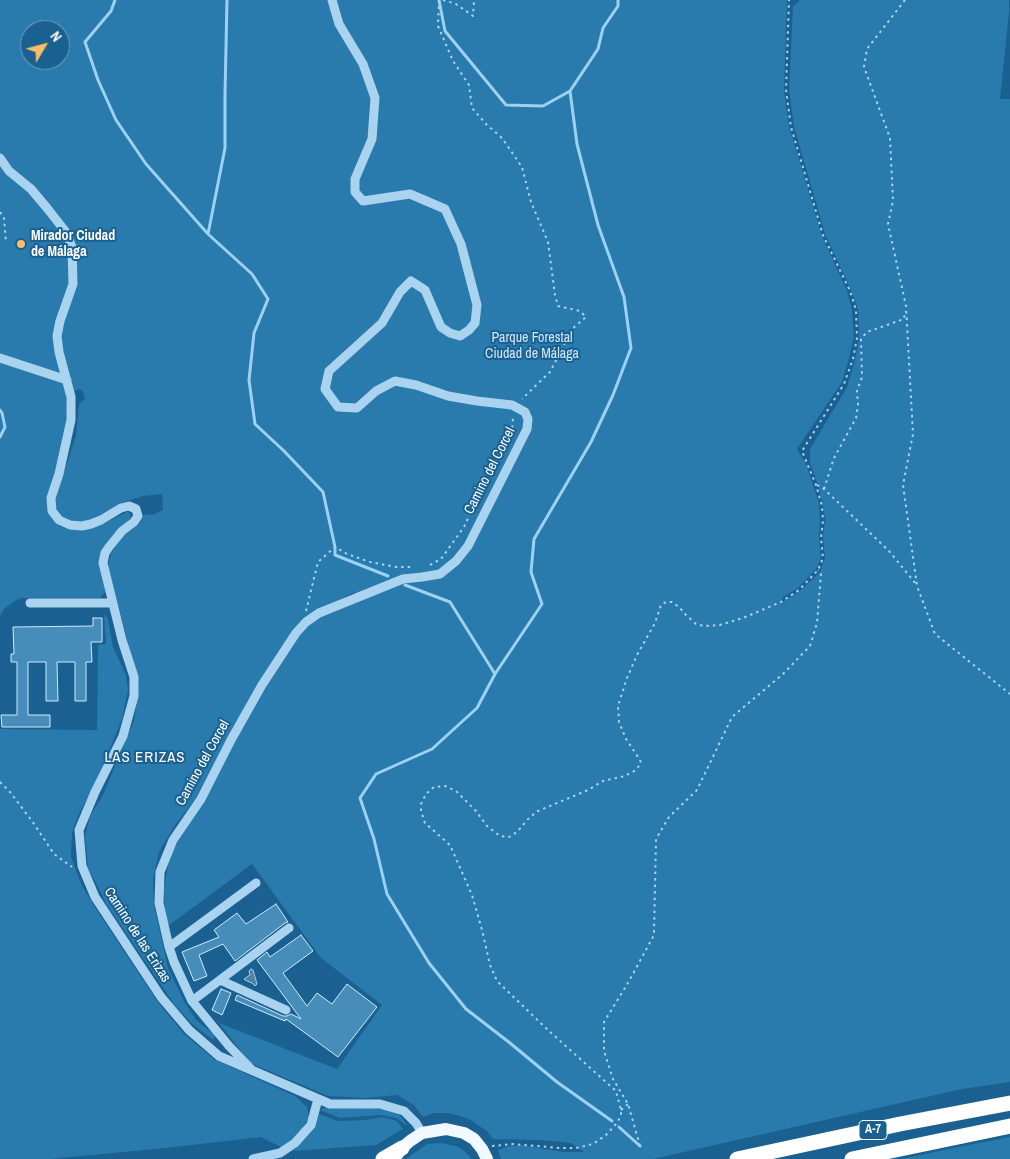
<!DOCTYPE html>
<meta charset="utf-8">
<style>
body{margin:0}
#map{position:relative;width:1010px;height:1159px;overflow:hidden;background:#1a6091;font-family:"Archivo Narrow",sans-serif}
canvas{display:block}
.north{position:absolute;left:20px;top:20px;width:50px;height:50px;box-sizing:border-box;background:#1a6091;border:1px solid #76a0bd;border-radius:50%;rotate:53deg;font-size:14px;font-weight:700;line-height:20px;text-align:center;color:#fff}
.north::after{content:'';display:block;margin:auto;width:18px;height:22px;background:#ffbb67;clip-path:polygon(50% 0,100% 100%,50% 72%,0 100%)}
</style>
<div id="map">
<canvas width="1010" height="1159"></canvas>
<div class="north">N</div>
</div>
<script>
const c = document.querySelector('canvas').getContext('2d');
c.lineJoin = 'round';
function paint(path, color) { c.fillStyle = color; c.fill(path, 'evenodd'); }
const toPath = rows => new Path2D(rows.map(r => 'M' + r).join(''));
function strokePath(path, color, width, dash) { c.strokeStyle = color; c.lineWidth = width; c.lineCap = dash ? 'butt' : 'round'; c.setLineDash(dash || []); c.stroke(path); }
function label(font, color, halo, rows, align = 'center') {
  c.font = font + ' "Archivo Narrow",sans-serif'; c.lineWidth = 4; c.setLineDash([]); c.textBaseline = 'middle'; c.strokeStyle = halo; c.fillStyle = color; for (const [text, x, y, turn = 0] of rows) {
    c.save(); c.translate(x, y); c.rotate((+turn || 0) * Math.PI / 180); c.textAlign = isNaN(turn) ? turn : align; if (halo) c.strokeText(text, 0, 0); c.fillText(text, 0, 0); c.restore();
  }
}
paint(toPath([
 [0,0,787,0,784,90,789,126,822,236,847,291,852,310,854,337,849,358,842,382,797,449,806,464,819,503,820,521,819,539,821,557,816,569,798,588,783,597,781,603,801,590,820,572,825,558,823,537,825,520,823,505,818,485,810,463,810,449,847,387,855,360,859,338,858,309,851,290,825,234,794,127,789,90,793,6,800,0,1009,0,1009,12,1000,99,1010,99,1010,1082,962,1089,653,1159,501,1159,498,1150,509,1146,521,1145,563,1152,584,1152,571,1143,541,1140,493,1139,487,1131,469,1119,449,1113,434,1113,423,1117,414,1105,397,1095,366,1098,328,1096,250,1063,219,1023,337,1069,382,1005,321,958,252,864,168,926,165,912,164,888,169,860,183,831,266,688,300,635,310,624,324,615,358,602,355,592,315,611,303,620,293,630,258,683,197,797,175,825,159,852,153,879,154,905,168,968,184,1001,196,1020,215,1035,213,1040,192,1024,174,1004,107,905,88,868,85,836,90,816,102,797,134,721,139,685,108,566,111,553,122,537,140,523,144,514,153,515,163,510,162,494,143,496,122,503,107,513,87,521,71,522,61,516,55,507,56,496,76,436,79,404,85,399,83,392,80,389,66,394,67,412,66,440,49,511,54,520,60,526,71,529,94,527,107,522,127,512,130,513,131,518,114,534,105,545,101,559,105,592,100,598,21,598,13,602,4,609,0,616],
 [30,30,60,30,60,60,30,60],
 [104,614,108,619,113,647,126,675,128,690,122,719,109,751,92,789,78,816,72,833,71,857,82,886,98,912,157,1001,184,1034,214,1059,295,1096,307,1107,309,1117,303,1128,293,1139,281,1147,261,1137,165,1148,50,1159,0,1159,0,729,97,730,98,645,106,644],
 [329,1106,387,1109,400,1115,408,1126,396,1118,380,1115,340,1118,320,1110],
 [319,1114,338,1121,366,1120,382,1117,397,1121,403,1129,376,1145,293,1151,299,1146,312,1130],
 [1010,1137,1010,1159,901,1159,963,1146],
 [441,1143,456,1146,463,1150,472,1159,406,1159,427,1144]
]), '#297aad');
const water = toPath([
 [251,969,253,970,257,984,255,986,252,983,245,980,244,979,250,975,249,971,251,969]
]);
paint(water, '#4f81a2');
strokePath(water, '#9cd1f1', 1);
strokePath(toPath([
 [115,0,111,11,85,42,98,80,116,120,146,164,208,234,252,274,268,299,254,333,249,380,255,424,284,451,323,492,335,547,335,555,388,576],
 [439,0,445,31,506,105,543,106,570,91],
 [208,234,225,148,225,94,227,0],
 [0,410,2,413,5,427,0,437],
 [405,585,450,602,495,674],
 [612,1121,557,1082,510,1043,466,1009,429,963,387,894,374,839,360,798,376,774,432,749,477,708,495,674,542,604,531,572,534,539,591,442,613,395,631,348,624,297,598,225,577,144,570,91,598,49,603,28,618,6,618,0],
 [619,1127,640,1146]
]), '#9cd1f1', 3);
const building = toPath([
 [93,618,102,618,102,642,91,642,92,662,86,662,86,701,75,701,75,662,57,662,58,701,46,701,46,662,28,662,28,715,50,715,50,727,2,727,1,715,17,715,17,662,11,662,11,654,14,654,13,627,93,626,93,618],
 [276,904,288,922,285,923,235,961,223,944,199,955,207,976,194,981,182,952,219,937,214,930,237,913,246,924,276,904],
 [301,935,313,951,283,973,307,1006,317,993,332,1004,347,984,377,1007,338,1057,286,1019,285,1021,235,1000,237,995,283,1016,287,1016,291,1014,301,1019,257,960,267,952,270,957,301,935],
 [221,989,231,993,222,1015,212,1010,221,989]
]);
paint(building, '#478dba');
strokePath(building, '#cfeafb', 1);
strokePath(toPath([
 [439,0,438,26,453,61,469,85,472,108,486,124,502,138,522,167,531,202,548,242,555,295,558,306,580,311,586,317,572,329,550,372,522,399],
 [443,0,456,4,473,16,474,0],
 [905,0,867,49,864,67,890,138,893,201,888,224,906,306,913,434,903,485,917,586,935,634,1010,694],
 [0,212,4,218,6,243],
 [817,485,824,489,889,551,916,584],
 [824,489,834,458,856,418,858,405,857,391,862,377,861,339,867,332,904,319,905,311],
 [430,565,441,559,464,527,487,476,512,431,513,418],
 [306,611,318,562,335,547,347,554,370,562,396,567,414,567],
 [0,782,10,792,32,821,54,854,72,867],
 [621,1110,628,1104],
 [492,1146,513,1144,560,1148,576,1148,593,1144,606,1135,616,1124,621,1116,621,1110,616,1091,549,1031,497,981,490,965,482,930,472,895,450,845,425,823,421,811,421,804,426,794,434,787,445,786,456,791,476,811,487,826,500,836,509,837,517,832,529,818,538,811,588,790,603,781,625,776,636,770,641,763,640,760,626,739,619,722,618,706,627,678,637,655,655,623,661,605,666,602,672,602,679,607,686,615,696,624,704,626,720,625,743,618,781,602,799,590,818,570,823,558,821,538,823,520,822,506,816,485,802,451,844,384,853,359,857,338,856,310,850,291,823,235,791,127,786,90,789,0],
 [640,1146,628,1104,613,1079,604,1051,604,1022,628,983,654,935,656,839,669,817,697,790,732,717,783,674,810,646,817,623,821,573,818,570]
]), '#a9d3ef', 2, [2.5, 4]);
strokePath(toPath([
 [0,158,9,171,31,189,47,208,65,231,72,247,73,284,60,321,57,336,59,352,71,397,71,420,59,474,51,498,52,511,59,520,70,525,82,526,91,524,101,520,121,508,129,506,136,509,138,516,134,522,122,531,109,547,105,553,103,563,122,640,134,677,134,696,123,736,95,792,79,830,82,866,95,897,161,997,189,1030,219,1056,330,1104,380,1104,404,1111,416,1123,422,1133],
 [0,358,67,380],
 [30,603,113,603],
 [169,947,256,883],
 [220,980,286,1010],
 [192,1001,289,928],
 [252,1070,229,1046,192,1001,174,962,169,947,159,903,160,872,173,840,201,799,231,740,262,685,296,633,306,622,319,613,403,579,422,577,440,574,456,561,468,546,527,429,528,419,525,412,512,405,477,401,448,396,416,385,395,381,376,391,357,408,338,407,325,389,329,371,382,323,400,292,411,281,425,290,441,327,450,333,460,336,469,330,475,323,477,305,461,244,445,209,410,194,363,201,355,192,355,179,372,139,375,98,363,64,339,24,332,0],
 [253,1159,280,1153,295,1143,311,1125,318,1099]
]), '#a9d3ef', 9);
strokePath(toPath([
 [397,1155,402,1148,410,1141,422,1133,446,1129,464,1133,474,1139,482,1149,487,1159]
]), '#f1f8ff', 12);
strokePath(toPath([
 [383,1159,402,1148],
 [737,1159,900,1124,1010,1103],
 [852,1159,1010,1126]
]), '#fff', 15);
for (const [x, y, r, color] of [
 [21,244,5,"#ffbb67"]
]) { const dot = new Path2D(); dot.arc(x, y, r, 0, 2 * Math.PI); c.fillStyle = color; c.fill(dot); strokePath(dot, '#1a6091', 2); }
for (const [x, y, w] of [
 [873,1130,28]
]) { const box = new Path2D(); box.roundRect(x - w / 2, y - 9.5, w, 19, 4); c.fillStyle = '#1a6091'; c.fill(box); strokePath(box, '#fff', 1); }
label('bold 12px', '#fff', null, [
 ["A-7",873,1130]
]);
label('bold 14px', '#fff', '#1a6091', [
 ["Mirador Ciudad",31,236],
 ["de Málaga",31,252]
], 'left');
label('14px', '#cfeafb', '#1a6091', [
 ["Parque Forestal",532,338],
 ["Ciudad de Málaga",532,354]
]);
label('14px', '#fff', '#1a6091', [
 ["Camino del Corcel",490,471,-63],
 ["Camino del Corcel",203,763,-61],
 ["Camino de las Erizas",137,935,57]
]);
c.letterSpacing = '1px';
label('15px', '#fff', '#1a6091', [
 ["LAS ERIZAS",145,758]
]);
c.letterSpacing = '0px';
</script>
